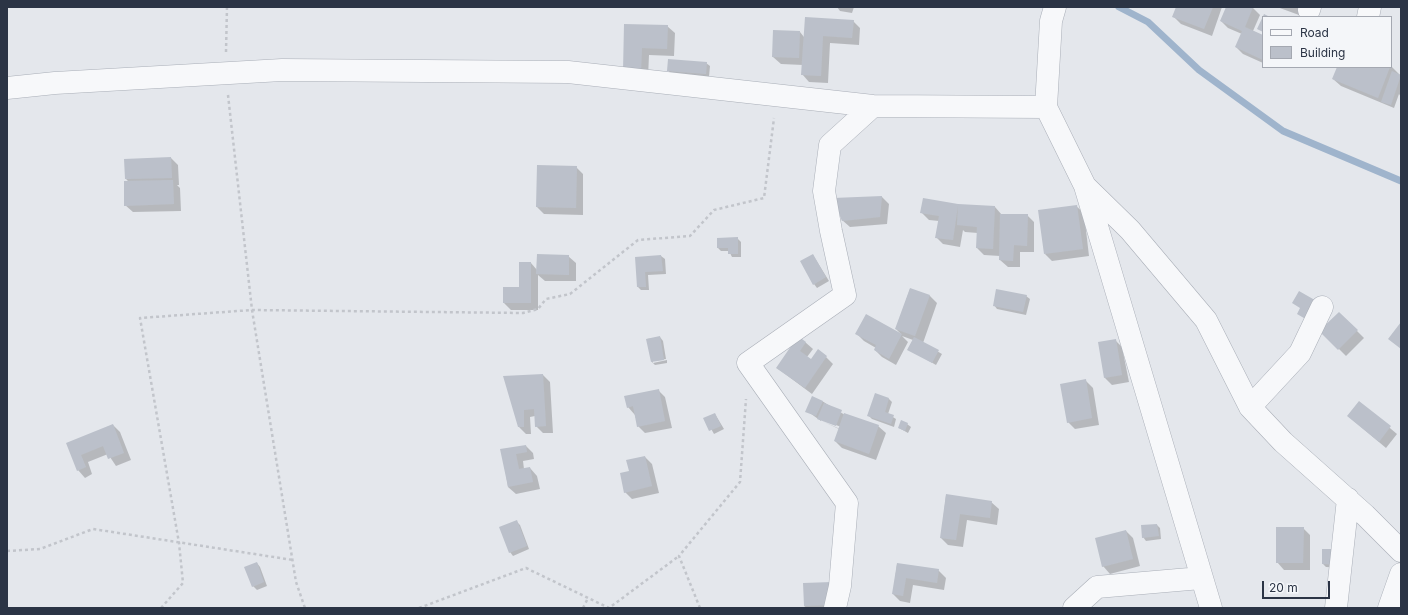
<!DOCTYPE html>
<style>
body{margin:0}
#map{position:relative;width:1408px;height:615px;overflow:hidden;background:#e4e7ec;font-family:Inter,sans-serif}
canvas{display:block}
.frame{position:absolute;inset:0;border:8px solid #2b3445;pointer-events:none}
.legend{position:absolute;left:1262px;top:16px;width:130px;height:52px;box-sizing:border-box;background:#f4f6f9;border:1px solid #a4a8b1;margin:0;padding:5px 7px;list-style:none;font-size:12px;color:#2b3445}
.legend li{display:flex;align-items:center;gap:8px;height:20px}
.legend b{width:20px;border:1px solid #a4a8b1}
.scale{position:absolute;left:1262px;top:581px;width:68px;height:18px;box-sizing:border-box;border:2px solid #2b3445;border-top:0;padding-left:5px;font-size:12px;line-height:14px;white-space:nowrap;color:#2b3445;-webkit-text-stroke:3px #f4f6f9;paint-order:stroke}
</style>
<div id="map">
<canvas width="1408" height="615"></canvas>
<div class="frame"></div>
<ul class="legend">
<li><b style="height:5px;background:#f7f8fa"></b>Road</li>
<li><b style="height:11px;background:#bbc0ca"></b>Building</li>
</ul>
<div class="scale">20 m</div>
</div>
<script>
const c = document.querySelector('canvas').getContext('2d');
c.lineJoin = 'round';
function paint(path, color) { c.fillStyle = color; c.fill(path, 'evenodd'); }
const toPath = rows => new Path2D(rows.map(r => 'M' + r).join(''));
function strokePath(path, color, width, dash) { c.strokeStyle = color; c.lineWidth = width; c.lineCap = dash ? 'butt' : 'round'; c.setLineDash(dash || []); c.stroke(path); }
paint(toPath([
 [837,7,854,7,852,13,840,11],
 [1177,7,1222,7,1212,36,1181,24,1174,17],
 [1227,7,1252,7,1260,15,1253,31,1263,36,1263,63,1243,54,1236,47,1242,34,1228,28,1221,21],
 [1277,7,1302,7,1299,15],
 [853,21,860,28,859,45,830,43,828,83,809,82,802,74,803,65,781,64,773,57,800,32,804,37],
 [625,25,667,26,675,33,674,56,649,55,648,78,632,78],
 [706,63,710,66,709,77,671,74,668,70],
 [1391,66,1401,76,1401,97,1399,94,1394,108,1341,86,1333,79,1338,67],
 [171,158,178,165,179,185,177,185,180,188,181,211,133,212,125,205,129,182,126,179],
 [538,166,576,167,583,174,583,215,544,214,537,207],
 [882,197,889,204,887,224,850,227,842,220,834,199],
 [958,205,995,207,1002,215,1027,215,1034,222,1034,252,1020,252,1020,267,1008,267,1000,260,1000,256,984,255,977,248,978,233,965,232,963,230,960,247,943,244,936,237,939,221,929,220,922,213],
 [1076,206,1084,213,1089,256,1052,261,1045,254],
 [737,238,741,242,741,257,732,257,729,251,721,251,718,248],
 [813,255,829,281,817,288,814,284],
 [568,256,576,263,576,281,545,281,538,275,538,310,511,310,504,303,520,288,520,263,531,263,537,270],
 [661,256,665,259,666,274,648,275,649,290,641,290,638,287,636,258],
 [910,289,930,296,937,303,923,343,942,354,936,365,908,349,913,340,902,336,908,342,896,365,882,357,875,350,876,348,864,341,857,334,901,334,896,329],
 [1026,296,1030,299,1026,315,997,309,994,305],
 [1339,313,1364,338,1346,356,1321,331],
 [660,337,663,341,666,359,653,361,653,363,667,360,667,363,655,365,652,362,647,339],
 [1115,340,1122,347,1129,382,1112,385,1105,378],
 [805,342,813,349,807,357,812,360,826,357,833,364,812,394,777,368],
 [543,375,550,382,553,433,543,433,536,426,535,416,530,417,531,434,526,434,519,427,504,377],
 [1085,380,1093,388,1099,425,1075,429,1068,422],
 [658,390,665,397,672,428,645,433,638,426,635,415,628,407],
 [876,394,889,399,892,402,888,414,896,419,894,427,872,419,869,416],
 [822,401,845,415,878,426,886,433,876,460,842,448,835,441,839,429,822,421,840,429,841,427,821,419,821,421,807,411],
 [1359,402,1397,434,1386,448,1348,416],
 [715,414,724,429,714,434,705,418],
 [907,424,911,427,908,433,899,428],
 [113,425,120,432,131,460,116,466,108,454,88,462,92,474,85,478,78,470,67,444],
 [526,446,533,453,534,459,523,461,524,469,530,468,537,476,540,489,516,494,508,487,502,450],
 [645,457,652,464,659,493,632,499,625,492],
 [946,495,991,502,999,509,997,525,967,520,963,547,948,545,941,538],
 [517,522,520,525,529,549,513,556,510,552],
 [1157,525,1160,528,1161,539,1146,541,1143,537],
 [1303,528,1310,535,1310,570,1284,570,1277,562],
 [1126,531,1133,538,1140,566,1110,574,1103,566],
 [1323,550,1343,568,1326,567,1323,564],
 [257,563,260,567,267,586,257,590,253,586],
 [897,564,938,570,946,578,944,590,913,585,910,603,900,601,893,594],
 [832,583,839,608,807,608,804,606]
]), '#0003');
strokePath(toPath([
 [1119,7,1148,22,1199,70,1283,131,1401,181]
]), '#9fb4cc', 7);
paint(toPath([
 [1176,7,1213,7,1204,29,1172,17],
 [1226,7,1253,7,1245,27,1263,35,1263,60,1235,47,1242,31,1220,21],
 [1264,14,1270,17,1263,17,1263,32,1257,29],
 [805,17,854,20,852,38,823,36,821,76,801,75],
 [624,24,668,25,667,49,642,48,641,72,623,71],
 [773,30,800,31,799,58,772,57],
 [668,59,707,62,706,74,667,71],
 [1337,67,1390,67,1378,98,1332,79],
 [1392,71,1401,75,1391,105,1381,102],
 [171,157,172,178,125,179,124,159],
 [537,165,577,166,576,208,536,207],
 [173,180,174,204,124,206,124,181],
 [882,196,880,217,842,221,833,198],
 [923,198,958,204,995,206,993,249,976,248,977,227,957,225,958,205,953,240,935,238,939,216,920,213],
 [1077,205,1083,249,1044,254,1038,210],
 [1000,214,1028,214,1027,246,1014,245,1013,261,999,260],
 [738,237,738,254,728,254,728,248,717,248,717,238],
 [537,254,569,255,569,275,536,274],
 [813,254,826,277,813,285,800,261],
 [661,255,663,271,645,272,646,287,637,287,635,257],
 [519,262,531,262,531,303,503,303,503,287,519,287],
 [910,288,930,295,915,336,895,329],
 [996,289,1027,295,1023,312,993,306],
 [1299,291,1320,303,1309,321,1297,314,1300,308,1292,303],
 [1339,312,1358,330,1338,350,1319,331],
 [866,314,902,334,889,359,874,350,876,345,855,334],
 [1401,322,1401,349,1388,339],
 [660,336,664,360,651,362,646,339],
 [798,336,806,342,800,351,811,359,818,349,827,356,805,388,776,368],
 [914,337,939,350,932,363,907,350],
 [1116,339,1122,375,1104,378,1098,342],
 [543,374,546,426,535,427,534,409,524,410,524,427,518,427,503,376],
 [1086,379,1092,418,1067,423,1060,384],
 [659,389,665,421,637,427,633,406,627,408,624,396],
 [875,393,889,398,885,412,894,415,891,424,867,416],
 [812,396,823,401,816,416,805,412],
 [1359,401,1391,426,1379,442,1347,416],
 [824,403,842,410,836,426,817,419],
 [715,413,721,426,709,431,703,418],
 [844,413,879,425,869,454,834,441],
 [901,420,908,423,905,431,898,428],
 [113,424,124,453,108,459,103,446,81,455,86,467,77,471,66,443],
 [526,445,527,452,516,454,519,469,530,467,533,482,508,487,500,449],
 [645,456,652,486,624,493,620,473,629,471,626,460],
 [946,494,992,501,990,518,960,514,956,540,940,538],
 [517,520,527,546,509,553,499,527],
 [1157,524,1159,536,1142,538,1141,525],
 [1276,527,1304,527,1303,563,1276,563],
 [1126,530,1133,559,1102,567,1095,538],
 [1322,549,1340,549,1340,565,1322,564],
 [257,562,264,582,252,587,244,567],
 [897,563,939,569,937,583,906,578,903,596,892,594],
 [832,582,833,605,804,606,803,583]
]), '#bbc0ca');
const minor = toPath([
 [1055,7,1051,21,1046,107,1085,186,1211,608],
 [1309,10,1310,7],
 [1368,17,1370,7],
 [7,88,55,83,282,70,568,72,873,106,1046,107],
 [1085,186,1130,230,1206,320,1250,407,1283,442,1365,515,1401,551],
 [1250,407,1300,353,1322,307],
 [835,608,840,586,847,503,748,363,845,295,831,231,824,191,830,145,873,106],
 [1074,608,1097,587,1201,578],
 [1336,608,1348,499],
 [1389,608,1401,574]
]);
strokePath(minor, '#a9aeb7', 23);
strokePath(toPath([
 [226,52,227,7],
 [228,95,252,310,296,582,305,608],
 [7,551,40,549,93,529,293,560],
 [161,608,183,583,179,543,140,318,252,310,523,313,538,309,546,299,570,294,638,240,690,236,714,210,764,198,774,118],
 [419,608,526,568,609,608,679,556],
 [583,608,588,598],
 [700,608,679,556,740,482,746,399]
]), '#c2c5cb', 2.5, [3, 3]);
strokePath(minor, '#f7f8fa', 22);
</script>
